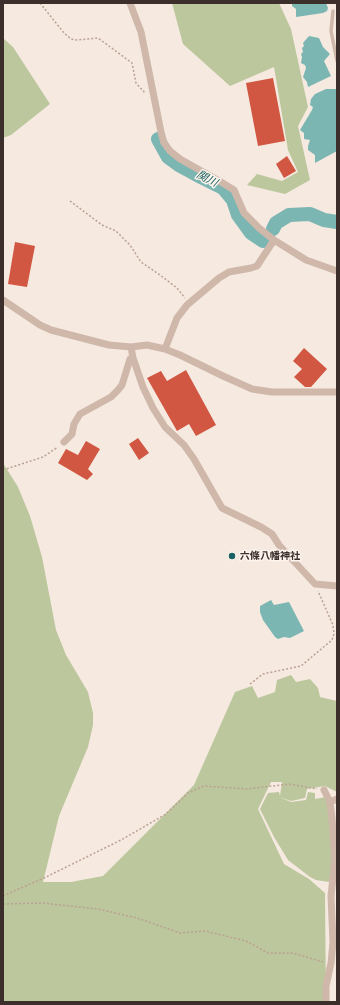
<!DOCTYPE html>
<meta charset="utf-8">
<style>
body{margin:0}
#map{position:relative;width:340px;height:1005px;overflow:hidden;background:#f5e9e0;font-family:"PT Sans Narrow",sans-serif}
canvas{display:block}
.frame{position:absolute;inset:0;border:4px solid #3c2e2a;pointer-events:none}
</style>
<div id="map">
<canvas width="340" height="1005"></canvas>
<div class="frame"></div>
</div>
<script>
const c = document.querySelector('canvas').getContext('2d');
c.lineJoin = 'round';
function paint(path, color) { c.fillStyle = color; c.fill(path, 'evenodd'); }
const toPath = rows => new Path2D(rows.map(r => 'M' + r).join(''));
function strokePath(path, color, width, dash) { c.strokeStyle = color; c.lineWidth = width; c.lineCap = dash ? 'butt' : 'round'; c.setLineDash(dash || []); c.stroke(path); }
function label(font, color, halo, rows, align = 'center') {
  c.font = font + ' "PT Sans Narrow","Noto Sans JP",sans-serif'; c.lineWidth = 3; c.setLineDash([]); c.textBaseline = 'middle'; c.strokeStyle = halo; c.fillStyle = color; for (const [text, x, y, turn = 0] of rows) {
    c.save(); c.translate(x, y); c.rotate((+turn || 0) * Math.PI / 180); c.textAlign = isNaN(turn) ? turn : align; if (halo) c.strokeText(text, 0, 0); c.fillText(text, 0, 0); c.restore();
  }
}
paint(toPath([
 [172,3,279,3,291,29,308,107,298,126,310,180,285,194,247,185,257,174,282,181,298,172,288,150,274,67,230,86,183,44],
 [3,38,13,47,50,104,11,135,3,138],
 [3,463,18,487,30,516,42,557,56,630,66,655,88,692,93,713,93,725,88,747,59,816,43,882,71,882,103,876,194,785,235,692,252,686,258,698,275,692,277,680,291,675,296,682,310,679,318,688,320,697,337,701,336,737,337,738,337,792,325,786,307,789,305,798,291,801,279,797,291,802,306,800,308,792,315,793,315,799,326,797,330,812,333,860,329,882,316,880,310,877,288,860,274,837,260,809,268,793,279,792,280,796,282,782,271,782,258,809,284,864,309,879,325,893,326,1002,3,1002]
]), '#bcc79d');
paint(toPath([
 [292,3,326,3,328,8,327,11,323,13,296,17,296,9,292,6],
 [309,36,319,38,323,47,330,54,324,61,331,76,308,87,307,82,303,77,306,68,305,65,301,63,302,57,301,54,303,52,302,48,304,46,303,43],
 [326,89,336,89,337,91,337,151,315,163,315,155,308,150,308,146,310,140,304,139,304,133,300,130,312,110,313,107,310,105,311,99,315,94],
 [271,600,274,605,289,602,304,631,290,638,284,637,278,639,275,637,263,620,260,612,260,606]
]), '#7bb6b3');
strokePath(toPath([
 [158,139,168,157,179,165,201,177,223,188,233,200,238,215,251,233,263,241,266,239],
 [273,229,276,223,289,215,310,214,324,220,337,222]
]), '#7bb6b3', 14);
paint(toPath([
 [273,78,285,141,258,146,246,83],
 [287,156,296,171,284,178,276,164],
 [15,242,35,246,27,287,8,284],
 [304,348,327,369,311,387,305,387,294,377,302,369,293,361],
 [186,370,216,425,196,436,189,424,177,431,147,378,161,371,167,381],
 [138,438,149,453,139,460,129,444],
 [86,441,100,449,88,469,93,474,87,480,58,463,66,449,78,455]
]), '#d15742');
strokePath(toPath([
 [40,3,64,33,71,39,77,40,98,38,132,63,136,83,145,93],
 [70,201,102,225,116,231,130,245,141,262,160,275,177,288,185,298],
 [3,470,43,457,58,447],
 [250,684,263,674,301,666,332,640,334,634,333,625,318,591],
 [3,896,46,877,121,840,166,814,188,793,204,786,247,789,289,784,317,789],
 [3,904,42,903,98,909,137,918,180,933,205,931,246,941,268,953,293,953,323,962]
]), '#bba193', 1.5, [2, 2]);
strokePath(toPath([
 [333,11,331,31,337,61]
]), '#cfb7aa', 3.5);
strokePath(toPath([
 [130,3,141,32,161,132,164,143,170,151,180,159,221,182,234,190,244,213,259,228,274,240,306,260,337,271],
 [3,300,40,325,51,330,109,345,131,347,147,345,165,349,180,355,223,376,252,389,272,392,337,392],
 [131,347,133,358,143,387,153,408,165,427,184,445,194,459,222,508,261,527,272,534,279,545,315,584,337,586],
 [165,349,177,318,187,305,219,278,229,272,251,268,257,266,274,240],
 [64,442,72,434,74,424,80,414,111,397,118,390,122,385,130,359,133,358],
 [324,790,330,802,332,818,335,859,331,896,333,942,331,963,326,986,326,1002],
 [330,802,337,799]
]), '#cfb7aa', 7);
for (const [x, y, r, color] of [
 [232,556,4,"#1a6261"]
]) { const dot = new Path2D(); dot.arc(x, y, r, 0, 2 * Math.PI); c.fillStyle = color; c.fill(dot); strokePath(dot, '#fcf4ed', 1.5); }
label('bold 10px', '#3c2e2a', '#fcf4ed', [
 ["六條八幡神社",240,556]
], 'left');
label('italic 11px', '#1a6261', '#fcf4ed', [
 ["関川",207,179,27]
]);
</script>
